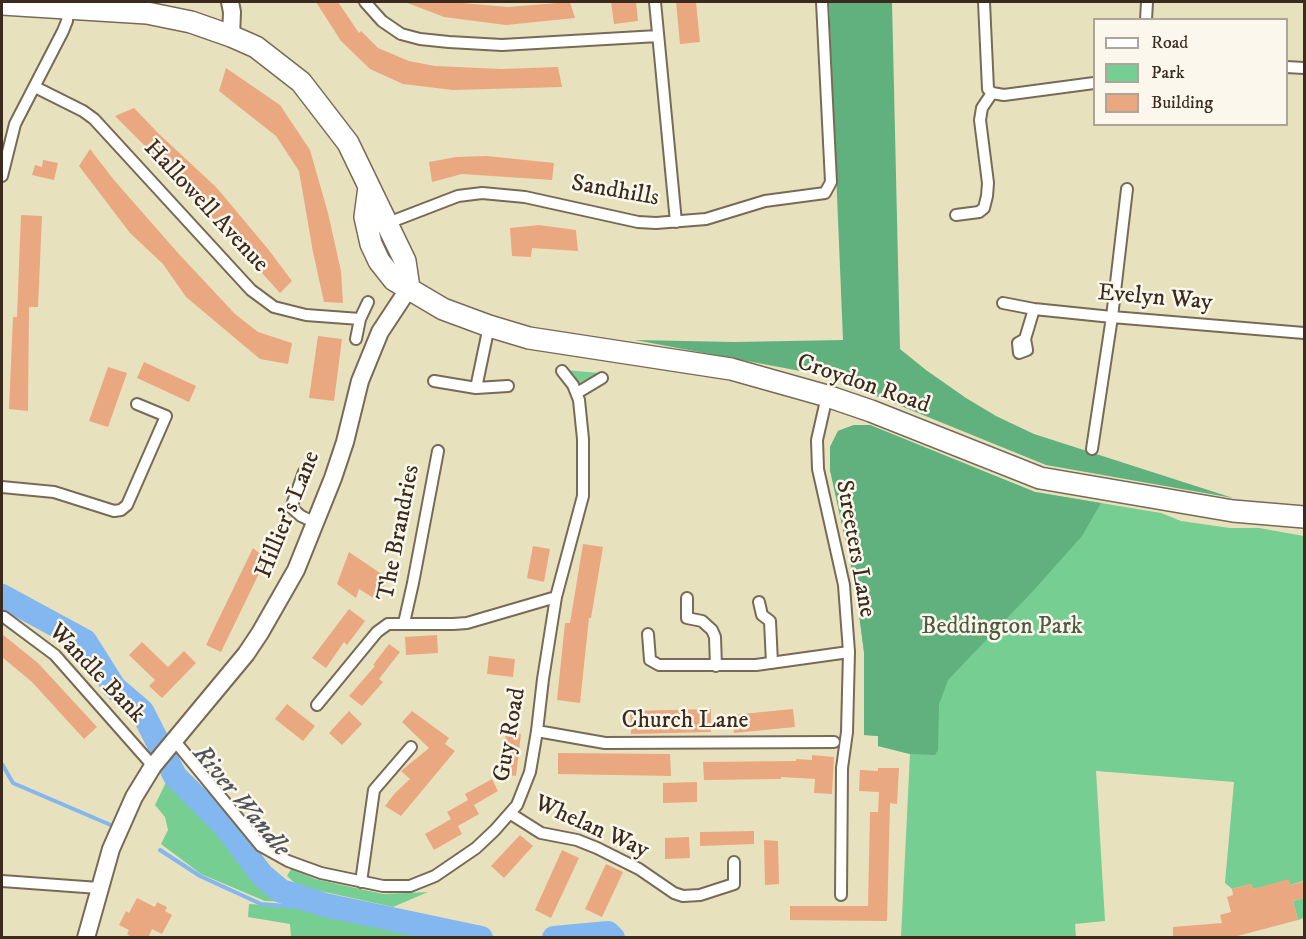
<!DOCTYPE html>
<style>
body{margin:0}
#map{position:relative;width:1306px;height:939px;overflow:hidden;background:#e8e1bd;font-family:"IM FELL DW Pica",serif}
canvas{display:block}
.frame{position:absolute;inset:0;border:3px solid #3b2a1e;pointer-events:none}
.legend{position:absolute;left:1093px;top:18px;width:195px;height:108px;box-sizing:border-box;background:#fbf7ec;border:2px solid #aea59a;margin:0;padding:8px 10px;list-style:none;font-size:18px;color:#3b2a1e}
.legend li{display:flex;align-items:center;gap:12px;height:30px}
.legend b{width:30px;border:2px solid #aea59a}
</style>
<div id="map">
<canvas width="1306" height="939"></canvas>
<div class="frame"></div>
<ul class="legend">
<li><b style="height:8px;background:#fff"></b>Road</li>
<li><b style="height:16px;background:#76ce93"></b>Park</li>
<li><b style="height:16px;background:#eaa880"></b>Building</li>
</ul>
</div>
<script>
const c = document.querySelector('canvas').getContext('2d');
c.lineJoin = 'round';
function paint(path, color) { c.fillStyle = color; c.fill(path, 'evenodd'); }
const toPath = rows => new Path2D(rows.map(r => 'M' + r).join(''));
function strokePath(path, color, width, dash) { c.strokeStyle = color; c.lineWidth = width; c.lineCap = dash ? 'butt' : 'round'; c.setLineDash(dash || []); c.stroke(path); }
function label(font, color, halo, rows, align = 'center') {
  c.font = font + ' "IM FELL DW Pica",serif'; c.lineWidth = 5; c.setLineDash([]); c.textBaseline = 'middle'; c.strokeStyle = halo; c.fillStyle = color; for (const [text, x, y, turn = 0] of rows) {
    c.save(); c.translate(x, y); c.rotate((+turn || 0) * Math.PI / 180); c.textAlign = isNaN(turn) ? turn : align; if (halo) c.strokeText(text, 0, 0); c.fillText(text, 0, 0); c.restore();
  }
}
paint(toPath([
 [564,370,600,373,577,384],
 [854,425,870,425,1035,492,1161,513,1181,521,1230,528,1259,528,1304,536,1304,883,1303,881,1290,885,1288,880,1253,889,1251,884,1232,889,1225,883,1234,782,1096,771,1105,921,1075,924,1076,937,901,937,910,754,878,746,878,736,864,735,864,652,855,584,830,470,830,447,838,431],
 [168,778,231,841,269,892,295,902,265,901,201,874,161,844,168,830,165,817,155,805],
 [291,869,315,879,383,894,428,892,393,907,298,886,287,876],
 [1304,898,1304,918,1298,920,1293,901],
 [249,904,299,907,325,905,481,937,291,937,290,924,248,917]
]), '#76ce93');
paint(toPath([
 [829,2,892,2,900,349,926,370,966,398,996,416,1034,434,1233,498,1046,465,827,376,635,340,734,342,843,340],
 [854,425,870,425,1035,492,1101,503,1082,536,1033,591,948,680,939,704,938,750,935,755,910,754,878,746,878,736,864,735,864,652,855,584,830,470,830,447,838,431]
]), '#60b17d');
strokePath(toPath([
 [2,764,13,783,113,826],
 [160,850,200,876,261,904,299,907,325,905]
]), '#82b7f0', 4);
strokePath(toPath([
 [2,596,85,641,114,687,142,711,175,776,225,826,262,875,281,891,325,905,481,938],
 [554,938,608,933,613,938]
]), '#82b7f0', 24);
paint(toPath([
 [316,2,338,2,359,33,361,31,378,48,409,61,435,66,501,69,558,67,562,87,453,90,403,84,370,69,341,41],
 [405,2,450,2,508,7,570,2,575,18,506,25,444,17],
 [611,2,636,2,638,21,614,24],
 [676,2,696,2,700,42,680,44],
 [226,68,280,105,310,150,328,213,341,271,343,303,324,302,313,252,299,171,276,136,219,91],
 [134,108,159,134,216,187,268,249,292,281,280,293,175,176,115,116],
 [90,149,114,180,178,253,235,314,258,332,292,343,288,364,260,359,186,297,163,264,130,233,79,166],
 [487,156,554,163,552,180,462,174,432,182,429,162,456,157],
 [43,160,58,163,54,180,32,175,35,165,42,167],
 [21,215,42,216,38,307,29,307,28,411,9,409,13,317,17,317],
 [539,225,576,230,578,251,532,248,531,257,512,256,510,228],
 [318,336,342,339,334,401,309,398],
 [144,362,196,386,189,402,137,378],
 [108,367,127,373,108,427,89,421],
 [583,544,603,547,591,618,589,618,580,703,557,700,565,623,570,623],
 [533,546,550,549,544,582,527,578],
 [253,548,266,559,221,652,206,645],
 [349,552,389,579,375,599,359,589,356,598,337,584],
 [349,609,365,621,347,645,344,642,326,668,312,658],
 [2,634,38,663,97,727,84,739,32,682,2,657],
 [437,635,438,653,406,655,405,637],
 [142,642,168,667,184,651,196,663,162,698,149,686,155,680,129,655],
 [389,644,400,652,379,679,383,682,362,706,349,696,375,666,373,665],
 [489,656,515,659,513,677,487,674],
 [287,704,315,726,303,741,275,719],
 [711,709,711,732,631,734,630,711],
 [793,709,795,727,734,733,732,715],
 [349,711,362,724,342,745,329,733],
 [412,711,449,738,445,744,455,751,401,816,385,806,395,793,410,779,401,771,429,748,402,722],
 [506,733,521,734,516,776,501,774],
 [558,753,670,754,671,776,558,774],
 [812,755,834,757,832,794,814,793,815,779,781,777,781,779,704,780,703,762,796,761,796,759,812,760],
 [878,768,899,768,897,804,890,803,887,921,790,920,790,906,868,906,870,812,878,812,879,792,859,791,860,770,878,771],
 [492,779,498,791,474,805,479,814,458,826,462,834,434,850,425,834,451,819,447,812,468,800,465,794],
 [697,782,697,802,663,803,663,783],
 [754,831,754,844,700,846,700,832],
 [520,835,533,846,504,878,491,866],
 [689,837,690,858,665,859,665,838],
 [764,840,778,841,779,884,765,885],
 [562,850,579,858,551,918,535,910],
 [606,864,623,872,602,917,585,909],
 [1289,879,1290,885,1305,881,1305,898,1293,901,1298,920,1230,938,1173,938,1173,927,1222,923,1220,915,1231,912,1227,897,1233,895,1232,889,1251,884,1253,889],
 [137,898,155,907,157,902,167,907,165,911,172,915,162,934,152,929,148,938,133,938,127,934,129,930,119,925,126,911,129,913]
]), '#eaa880');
const street = toPath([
 [365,2,382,21,401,34,420,39,449,42,502,45,658,36],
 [655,2,676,222],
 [984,2,988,89,992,93],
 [1146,20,1147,2],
 [1286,67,1304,68],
 [35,87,83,111,94,119,251,290,274,307,306,315,360,319],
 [992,93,1004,95,1094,83],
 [2,176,15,124,63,31,67,21,68,7],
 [956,215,979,212,984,208,987,196,988,183,980,120,982,108,992,93],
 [388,223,458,196,482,193,525,197,638,222,656,223,706,219,765,201,825,193,831,182,822,2],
 [1003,303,1034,309,1112,317,1304,333],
 [356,339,360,319,368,302],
 [1025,339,1018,343,1019,353,1027,350,1025,339,1034,309],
 [434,381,476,388,508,386],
 [476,388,489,326],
 [577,393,602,378],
 [827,396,817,440,818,469,844,585,849,652,847,732,842,768,841,895],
 [1092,449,1112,317,1127,189],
 [304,472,292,505,293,509,301,516,316,523],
 [2,487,54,492,114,511,121,510,127,505,166,416,137,404],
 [687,598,687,618,702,621,712,630,715,637,716,666],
 [759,602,762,615,770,621,772,663],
 [4,617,55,655,153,766],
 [404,623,413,583,438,451],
 [648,634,650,660,659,665,756,665,849,652],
 [317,705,377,632,388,624,453,624,467,623,556,597],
 [537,731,605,743,834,742],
 [174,740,261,846,288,861,321,873,383,886,410,886,435,876,476,848,495,830,517,805,530,772,537,731,543,679,556,597,583,496,583,439,579,400,573,385,562,371],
 [511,814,541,833,577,840,597,848,639,869,674,893,683,896,700,895,734,884,734,862],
 [2,881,99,888],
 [361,882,374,790,411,747]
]);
const secondary = toPath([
 [230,2,232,12,231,36],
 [86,938,111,849,134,797,153,766,246,654,260,633,296,570,333,478,345,442,360,381,380,332,409,288]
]);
const highway = toPath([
 [2,4,147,13,191,22,231,36,256,47,301,82,348,143,405,261,409,288],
 [369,187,365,217,371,244,379,261,394,280,443,309,489,326,529,338,731,369,827,396,871,411,1040,478,1233,511,1304,517]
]);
strokePath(street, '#786a56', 14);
strokePath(secondary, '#786a56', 20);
strokePath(highway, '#786a56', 24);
strokePath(street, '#fff', 10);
strokePath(secondary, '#fff', 16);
strokePath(highway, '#fff', 21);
label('24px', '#3b2a1e', '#fbf7ec', [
 ["Sandhills",615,192,10],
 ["Hallowell Avenue",205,207,47],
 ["Evelyn Way",1155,299,5],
 ["Croydon Road",863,385,19],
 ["Hillier's Lane",289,515,-68],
 ["The Brandries",400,533,-79],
 ["Streeters Lane",854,549,80],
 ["Wandle Bank",96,674,46],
 ["Church Lane",685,722],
 ["Guy Road",511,735,-80],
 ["Whelan Way",591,828,24]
]);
label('24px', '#4d5b41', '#fbf7ec', [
 ["Beddington Park",1002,628]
]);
label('italic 26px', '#50545d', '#fbf7ec', [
 ["River Wandle",240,802,50]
]);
</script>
